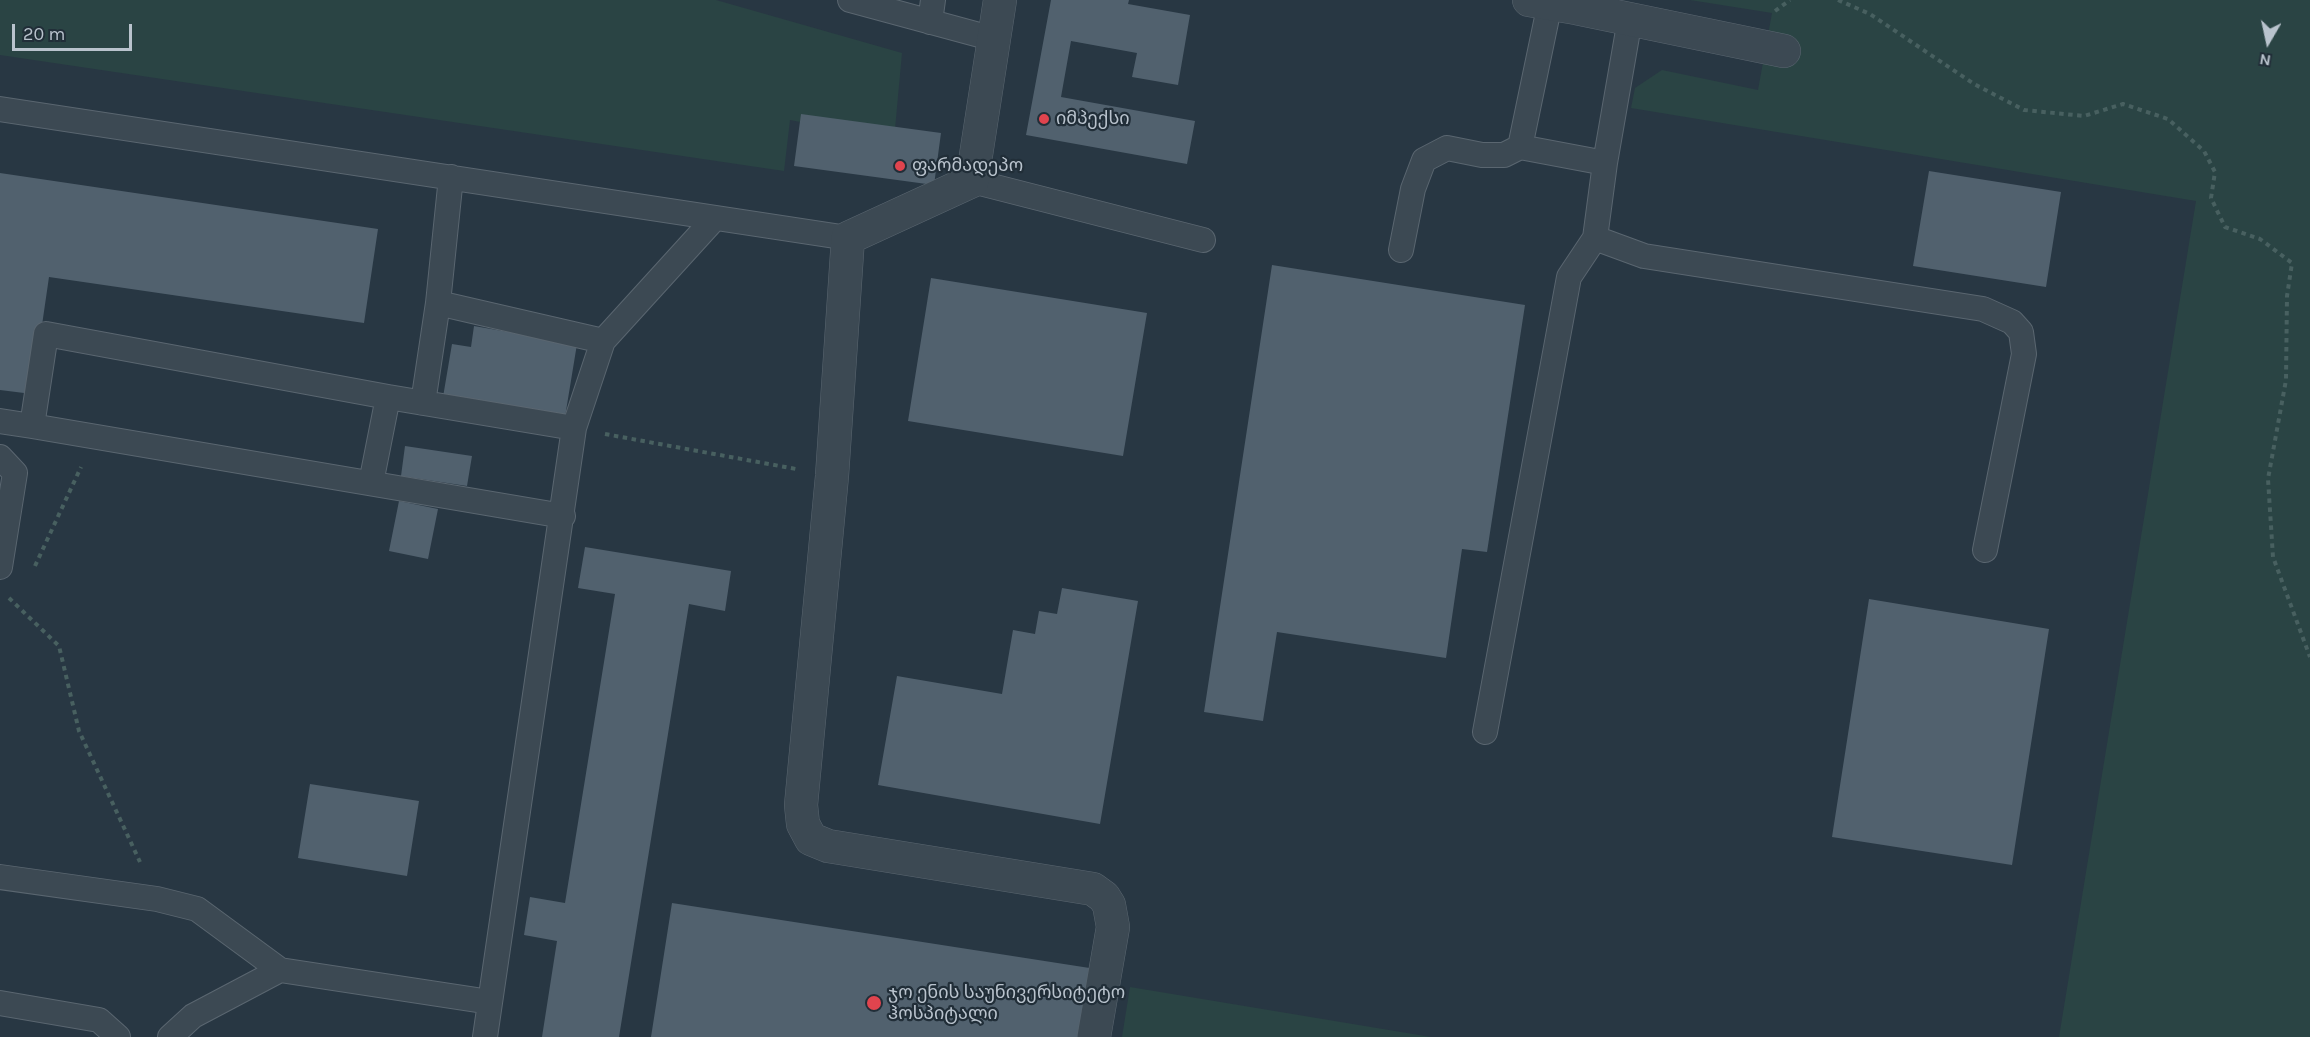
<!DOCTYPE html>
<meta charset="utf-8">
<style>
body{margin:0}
#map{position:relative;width:2310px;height:1037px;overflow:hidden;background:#283743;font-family:Karla,sans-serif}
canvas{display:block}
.north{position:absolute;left:2238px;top:12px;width:60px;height:60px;-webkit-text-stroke:4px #212e38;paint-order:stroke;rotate:189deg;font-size:16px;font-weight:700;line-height:24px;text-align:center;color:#b9c3cd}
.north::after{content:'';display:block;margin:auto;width:21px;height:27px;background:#b9c3cd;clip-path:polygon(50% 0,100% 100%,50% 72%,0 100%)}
.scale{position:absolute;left:12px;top:24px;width:120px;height:27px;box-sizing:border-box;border:3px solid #b9c3cd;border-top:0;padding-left:8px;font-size:18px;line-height:21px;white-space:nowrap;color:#b9c3cd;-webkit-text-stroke:4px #212e38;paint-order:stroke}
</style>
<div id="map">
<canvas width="2310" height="1037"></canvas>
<div class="north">N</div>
<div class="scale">20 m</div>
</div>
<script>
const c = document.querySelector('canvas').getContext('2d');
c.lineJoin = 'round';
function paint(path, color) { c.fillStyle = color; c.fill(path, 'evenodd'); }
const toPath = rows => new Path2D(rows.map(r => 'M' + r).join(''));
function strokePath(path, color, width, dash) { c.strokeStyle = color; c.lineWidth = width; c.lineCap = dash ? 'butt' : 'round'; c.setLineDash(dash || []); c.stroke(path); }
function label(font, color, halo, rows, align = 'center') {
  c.font = font + ' Karla,"Noto Sans Georgian",sans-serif'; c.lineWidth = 4.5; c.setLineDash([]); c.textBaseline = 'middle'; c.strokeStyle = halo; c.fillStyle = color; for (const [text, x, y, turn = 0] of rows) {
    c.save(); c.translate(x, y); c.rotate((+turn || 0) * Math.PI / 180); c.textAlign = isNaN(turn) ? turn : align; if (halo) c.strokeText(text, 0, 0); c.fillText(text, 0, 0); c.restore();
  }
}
paint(toPath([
 [0,0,716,0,902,53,894,140,790,120,784,171,0,55],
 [1690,0,2310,0,2310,1037,2059,1037,2196,201,1631,108,1635,88,1662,70,1758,90,1772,13],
 [1130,987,1431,1037,1122,1037]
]), '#2a4444');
paint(toPath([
 [1051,0,1129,0,1128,4,1190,15,1178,85,1132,77,1137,53,1071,41,1061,97,1195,121,1187,164,1026,135],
 [801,114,941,133,934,185,794,166],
 [1929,171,2061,192,2046,287,1913,266],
 [0,173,378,229,364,323,49,277,32,394,0,390],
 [1272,265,1525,305,1487,552,1462,549,1446,658,1277,632,1263,721,1204,712],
 [931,278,1147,313,1123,456,908,421],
 [474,326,577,344,565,417,443,397,452,344,471,347],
 [405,446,472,456,467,486,401,476],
 [399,501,438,509,428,559,389,551],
 [585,547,731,571,725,611,689,604,619,1037,542,1037,557,941,524,935,530,897,565,903,615,594,578,588],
 [1062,588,1138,601,1100,824,878,785,897,676,1002,694,1013,630,1035,634,1039,611,1057,614],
 [1869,599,2049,629,2012,865,1832,837],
 [310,784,419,801,407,876,298,858],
 [672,903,1096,969,1086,1037,651,1037]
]), '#51616e');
const lane = toPath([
 [850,0,994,39],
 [1630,19,1605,163,1595,238,1644,256,1983,309,2012,322,2021,332,2024,354,1985,550],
 [930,22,933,0],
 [0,109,848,238],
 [1520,147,1605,163],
 [972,181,1203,240],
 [1401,250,1413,189,1424,160,1447,148,1482,155,1504,155,1520,147,1550,3],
 [438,303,603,341],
 [423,403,438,303,451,177],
 [0,421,32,426],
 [0,457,15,473,0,567],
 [371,483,388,397],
 [563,516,32,426,46,334,388,397,574,428],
 [1485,732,1569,277,1595,238],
 [0,877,157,899,197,909,280,970,193,1016,170,1037],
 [280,970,490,1002],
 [0,1003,99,1020,118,1037],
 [485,1037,574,428,603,341,715,218]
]);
const street = toPath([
 [1000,0,972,181,848,238,832,476,801,805,803,824,811,839,828,846,1093,889,1104,897,1109,905,1113,927,1094,1037],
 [1529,0,1576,8,1784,51]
]);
strokePath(lane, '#5a6670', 26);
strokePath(street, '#5a6670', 34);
strokePath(toPath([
 [1838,0,1870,14,1974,84,2024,110,2084,116,2123,104,2168,119,2204,151,2215,172,2211,198,2225,227,2260,239,2292,263,2287,296,2286,380,2268,479,2273,557,2310,657],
 [1775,11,1790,0],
 [605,434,796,469],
 [35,566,81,467],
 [9,598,59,646,79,731,140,862]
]), '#486060', 4, [4.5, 4.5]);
strokePath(lane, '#3c4953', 24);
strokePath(street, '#3c4953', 33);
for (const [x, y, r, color] of [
 [1044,119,6,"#e0444e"],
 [900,166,6,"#e0444e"],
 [874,1003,8,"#e0444e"]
]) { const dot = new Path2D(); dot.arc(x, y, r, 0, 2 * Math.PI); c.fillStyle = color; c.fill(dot); strokePath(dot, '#212e38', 2); }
label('18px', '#b9c3cd', '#212e38', [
 ["იმპექსი",1056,119],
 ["ფარმადეპო",912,166],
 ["ჯო ენის საუნივერსიტეტო",888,993],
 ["ჰოსპიტალი",888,1014]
], 'left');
</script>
